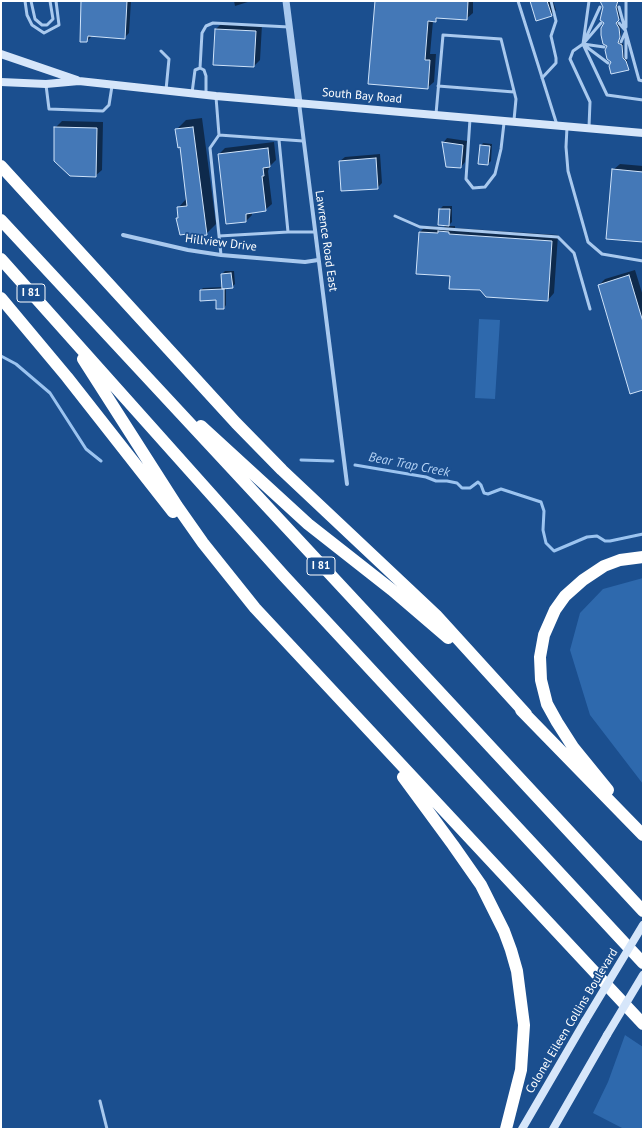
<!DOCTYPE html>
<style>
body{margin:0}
#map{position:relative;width:644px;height:1130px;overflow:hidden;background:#1b4f8f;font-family:"PT Sans",sans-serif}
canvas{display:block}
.frame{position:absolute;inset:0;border:2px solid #fff;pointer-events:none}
</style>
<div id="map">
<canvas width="644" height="1130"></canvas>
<div class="frame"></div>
</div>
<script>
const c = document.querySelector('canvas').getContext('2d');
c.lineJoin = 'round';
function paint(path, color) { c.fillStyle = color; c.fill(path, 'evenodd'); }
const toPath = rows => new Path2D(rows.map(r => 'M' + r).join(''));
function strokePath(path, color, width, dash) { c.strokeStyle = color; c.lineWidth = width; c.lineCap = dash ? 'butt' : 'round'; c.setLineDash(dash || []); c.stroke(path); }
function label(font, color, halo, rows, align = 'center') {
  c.font = font + ' "PT Sans",sans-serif'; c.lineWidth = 3.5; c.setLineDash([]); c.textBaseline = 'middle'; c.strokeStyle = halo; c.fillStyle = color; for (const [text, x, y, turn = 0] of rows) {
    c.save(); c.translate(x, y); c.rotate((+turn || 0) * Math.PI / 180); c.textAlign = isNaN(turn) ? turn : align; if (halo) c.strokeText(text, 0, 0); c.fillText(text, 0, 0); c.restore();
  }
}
paint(toPath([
 [479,319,500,320,495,399,475,398],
 [643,578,643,784,590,715,570,650,580,613,603,589],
 [625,1035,643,1047,643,1129,624,1129,593,1113,608,1082]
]), '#2e69ad');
paint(toPath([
 [83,1,131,1,129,33,124,38,92,36,87,41],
 [234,1,251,1,235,6],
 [376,1,473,1,473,13,466,19,439,17,435,21,433,21,430,54,436,54,434,82,427,88],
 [531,1,553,1,556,10,551,15],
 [601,1,619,1,617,5,620,18,617,21,620,26,621,35,619,41,623,44,624,57,627,60,628,69,612,62,608,46,604,7],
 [222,23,262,25,260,60,254,66,216,29],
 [202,118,216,224,206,234,177,218,179,217,178,208,187,198,181,146,176,130,186,120],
 [62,121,103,122,102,170,95,176,55,128],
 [447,138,467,141,465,162,461,167,443,143],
 [274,142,276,160,270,166,268,171,272,204,265,210,252,212,252,215,246,221,226,223,219,154,225,148],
 [483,143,492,144,491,161,488,164,481,146],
 [380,154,382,183,377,188,340,161,345,157],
 [620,164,643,166,643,241,613,170],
 [443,206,452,206,452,222,448,226,455,226,455,228,558,235,554,293,548,300,480,289,451,276,420,232,426,226,444,227,446,225,440,209],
 [635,270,643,296,643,389,599,285,605,279],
 [225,271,234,271,235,284,232,287,226,288,226,305,224,308,217,299,201,290,203,288,223,287,222,274]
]), '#0007');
strokePath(toPath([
 [1,356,16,364,50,393,86,449,101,461],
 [301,460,333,461],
 [355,465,426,477,436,481,447,481,457,483,462,488,470,488,478,482,481,485,484,493,488,494,501,489,541,502,544,511,543,530,546,543,554,551,587,537,597,536,605,541,610,541,643,534]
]), '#9cc4f0', 3);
const building = toPath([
 [81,1,127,1,125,39,88,36,87,42,80,42,81,1],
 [375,1,468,1,467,20,436,18,436,22,428,21,425,60,430,60,428,89,368,84,375,1],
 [530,1,547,1,552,16,536,21,530,1],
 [600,1,618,1,616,7,619,20,616,23,619,28,620,37,618,43,622,45,623,58,626,61,629,70,611,74,609,66,611,62,607,59,605,50,607,46,603,44,601,35,601,28,604,23,600,20,603,7,600,1],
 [215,29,256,31,254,67,213,65,215,29],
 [54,127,97,128,96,177,70,176,54,161,54,127],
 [193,127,207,235,187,237,187,234,180,235,176,218,178,218,177,207,187,206,180,147,178,148,175,129,193,127],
 [442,142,463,145,461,168,446,167,442,142],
 [480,145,490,146,488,165,478,164,480,145],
 [268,148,270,167,263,168,264,176,262,176,266,211,246,214,246,222,226,224,218,154,268,148],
 [376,158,378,189,341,191,339,161,376,158],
 [612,169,643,172,643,242,606,239,612,169],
 [439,209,450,209,449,226,438,225,439,209],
 [438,231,449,232,449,234,552,241,548,301,486,297,480,290,449,289,450,276,416,274,419,232,438,233,438,231],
 [231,273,233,288,222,289,221,274,231,273],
 [629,275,643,322,643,390,630,394,598,285,629,275],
 [224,289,224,309,216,309,216,300,200,301,200,290,224,289]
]);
paint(building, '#4478b7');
strokePath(building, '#cfe3fa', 1);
strokePath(toPath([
 [25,1,27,15,32,25,44,33,59,25,56,1],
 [31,1,35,19,42,25,47,25,53,19,50,1],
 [518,1,557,125],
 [589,1,583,44,607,95,643,100],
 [619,7,639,80,643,81],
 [601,23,583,44,604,47],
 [619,23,625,30],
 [626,27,626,1],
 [621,42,625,33],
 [584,45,608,63],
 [161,51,169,59,166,90],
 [626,58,626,36],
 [200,68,202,33,206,26,213,23,289,27],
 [542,78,556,63,556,58,551,36,556,21,551,1],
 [46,85,49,109,103,111,109,105,112,86],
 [438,86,514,92],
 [192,93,195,70,200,68,204,70,206,76,206,94],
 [216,97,219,135,303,141],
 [436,114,443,35,501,39,516,99,514,120],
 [470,119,466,179,473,188,485,187,495,174,501,149,504,123],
 [567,127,566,147,568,171,588,242,602,254,643,261],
 [589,127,590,102,570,59,573,51,583,44,600,7],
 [219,135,210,148,221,255],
 [279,140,288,232,314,232],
 [395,216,420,227,558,237,574,253,590,309],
 [219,236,288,232],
 [100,1101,107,1129]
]), '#a9c9ee', 3);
strokePath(toPath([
 [299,103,347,484],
 [123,235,188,250,221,255,305,262,318,260]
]), '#a9c9ee', 4);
strokePath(toPath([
 [286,1,299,103]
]), '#a9c9ee', 7);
strokePath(toPath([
 [1,54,77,80],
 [1,82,46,84,79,81,216,96,643,133],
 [522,1129,585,1021],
 [553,1129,607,1035]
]), '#d6e6fa', 8);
strokePath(toPath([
 [1,166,236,423,282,470,436,615,526,714],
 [1,220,643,911],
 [1,259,284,576,643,963],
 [1,298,67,377,173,512],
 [83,359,177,506,203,543,255,608,643,1024],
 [201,426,308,524,392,590,448,638],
 [521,710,643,835],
 [403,777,453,845,481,885,504,931,511,950,517,971,524,1025,521,1070,506,1129],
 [608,790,573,747,557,722,547,704,541,680,540,657,544,635,555,610,565,596,583,580,604,566,620,560,643,557]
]), '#fff', 12);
strokePath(toPath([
 [585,1021,643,925],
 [607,1035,643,975]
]), '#d6e6fa', 8);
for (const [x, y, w] of [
 [31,293,28],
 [321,566,28]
]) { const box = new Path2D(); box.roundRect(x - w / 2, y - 9, w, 18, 3); c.fillStyle = '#1b4f8f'; c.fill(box); strokePath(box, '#fff', 1); }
label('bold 11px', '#fff', null, [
 ["I 81",31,293],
 ["I 81",321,566]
]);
label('12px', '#fff', '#1b4f8f', [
 ["South Bay Road",362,96,5],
 ["Lawrence Road East",326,241,82],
 ["Hillview Drive",221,243,7],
 ["Colonel Eileen Collins Boulevard",572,1021,-59]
]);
label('italic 13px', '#b5d3f5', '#1b4f8f', [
 ["Bear Trap Creek",409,465,11]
]);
</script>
